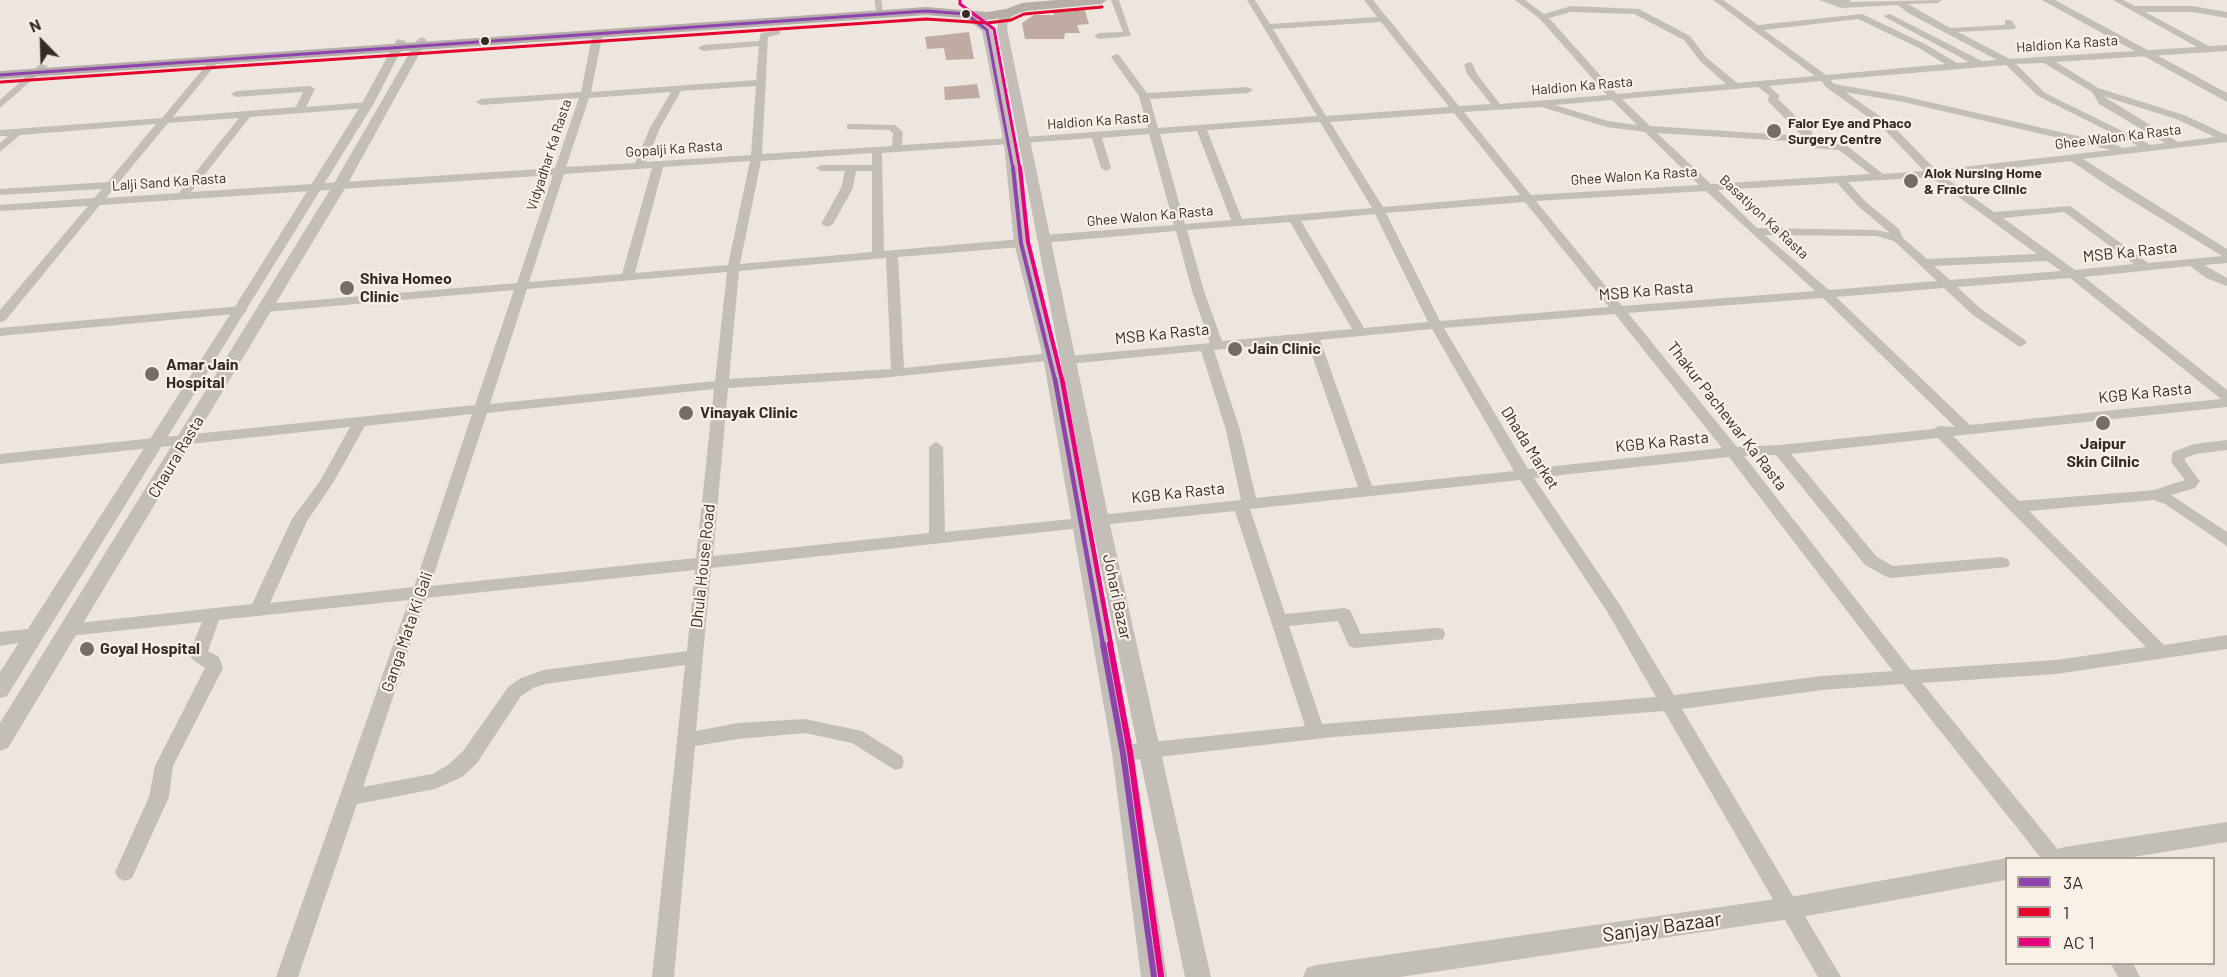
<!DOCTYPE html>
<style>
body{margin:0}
#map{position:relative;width:2227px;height:977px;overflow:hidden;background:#ece6df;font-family:Barlow,sans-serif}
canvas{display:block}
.legend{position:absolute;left:2005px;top:857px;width:210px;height:108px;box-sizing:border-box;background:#f9f1e7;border:2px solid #aba29a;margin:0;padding:8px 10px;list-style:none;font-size:18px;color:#352c27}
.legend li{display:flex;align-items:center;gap:12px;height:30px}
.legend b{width:30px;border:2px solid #aba29a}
.north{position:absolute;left:12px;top:12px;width:60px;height:60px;-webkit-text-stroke:4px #f9f1e7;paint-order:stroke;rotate:337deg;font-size:16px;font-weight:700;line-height:24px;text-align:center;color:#352c27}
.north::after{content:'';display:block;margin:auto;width:21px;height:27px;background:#352c27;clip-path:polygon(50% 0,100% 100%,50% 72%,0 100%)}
</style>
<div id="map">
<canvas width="2227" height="977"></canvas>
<ul class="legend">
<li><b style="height:8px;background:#8e44ad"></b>3A</li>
<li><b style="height:8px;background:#e4002b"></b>1</li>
<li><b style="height:8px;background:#e5007d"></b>AC 1</li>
</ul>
<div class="north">N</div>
</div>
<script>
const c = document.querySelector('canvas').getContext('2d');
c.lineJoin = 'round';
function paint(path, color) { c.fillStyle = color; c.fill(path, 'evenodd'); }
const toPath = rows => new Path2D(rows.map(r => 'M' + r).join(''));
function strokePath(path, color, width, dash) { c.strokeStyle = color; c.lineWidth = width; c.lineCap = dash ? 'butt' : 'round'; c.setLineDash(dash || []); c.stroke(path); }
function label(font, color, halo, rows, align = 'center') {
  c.font = font + ' Barlow,sans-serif'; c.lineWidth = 4.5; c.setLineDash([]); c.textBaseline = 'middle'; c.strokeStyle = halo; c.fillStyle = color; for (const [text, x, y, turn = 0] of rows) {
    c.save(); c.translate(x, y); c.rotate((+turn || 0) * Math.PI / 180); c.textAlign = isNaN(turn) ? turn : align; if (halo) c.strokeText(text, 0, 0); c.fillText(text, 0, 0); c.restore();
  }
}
paint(toPath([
 [1084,8,1089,24,1077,25,1080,33,1065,33,1064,39,1025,39,1022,23,1034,15,1054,15,1053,11],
 [969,32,974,59,946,60,944,48,927,49,925,37],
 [977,84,980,98,945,100,944,87]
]), '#bfaba1');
strokePath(toPath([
 [878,0,879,8]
]), '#c4beb9', 7);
paint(toPath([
 [1111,0,1119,0,1131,36,1099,39,1094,36,1099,33,1123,32,1111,0],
 [1247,0,1255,0,1270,24,1377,17,1364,0,1373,0,1459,106,1491,104,1467,74,1464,65,1469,62,1472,63,1477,74,1500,104,1607,95,1540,19,1515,0,1525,0,1544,14,1571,6,1639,9,1690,36,1706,57,1737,83,1815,76,1713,0,1723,0,1758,25,1862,14,1925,44,1957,63,1969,62,1883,16,1890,14,1982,61,1997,60,1908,13,1898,5,1841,8,1819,0,1851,0,1850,2,1942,0,1938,3,1908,4,1950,28,2005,25,2005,20,2011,20,2016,27,2015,29,1958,32,2010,59,2197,47,2113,0,2123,0,2135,6,2192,6,2227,12,2227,18,2192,12,2145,12,2209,46,2227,45,2227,51,2056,62,2098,88,2184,115,2227,135,2227,142,2083,159,2227,249,2227,263,2204,265,2227,278,2227,286,2206,278,2190,266,2084,277,2227,390,2227,407,1953,436,2019,501,2154,490,2185,480,2171,462,2173,452,2194,444,2227,440,2227,450,2196,454,2185,458,2185,461,2200,481,2195,488,2171,495,2227,532,2227,546,2165,504,2154,500,2029,511,2164,645,2227,635,2227,649,2056,674,1922,683,2060,852,2063,858,2041,858,1903,684,1822,690,1682,709,1841,977,1818,977,1664,711,1333,737,1123,761,1116,758,1114,753,1116,748,1123,745,1305,726,1235,511,1100,525,1092,520,1100,515,1241,500,1226,430,1201,351,1068,364,1061,360,1068,356,1210,343,1192,291,1176,231,1043,243,1037,239,1043,235,1174,225,1149,134,1102,138,1111,168,1106,171,1101,168,1092,138,1024,143,1019,140,1024,137,1148,128,1139,96,1111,57,1116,54,1119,55,1147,93,1248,87,1253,90,1248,93,1150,99,1158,128,1317,116,1247,0],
 [1571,12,1634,14,1684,40,1700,61,1726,84,1617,94,1549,18,1571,12],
 [1858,19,1919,48,1945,64,1826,75,1764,30,1858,19],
 [1381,22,1449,107,1326,116,1273,29,1381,22],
 [2044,63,2092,92,2099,104,2165,143,2151,145,2057,99,2044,92,2016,64,2044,63],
 [2006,65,2038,96,2138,146,2122,148,2117,145,1903,96,1834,84,1831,80,2006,65],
 [1821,81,1827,88,1882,127,1924,171,1883,174,1846,145,1814,142,1812,132,1778,99,1780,96,1769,86,1821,81],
 [1758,87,1769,95,1768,101,1802,136,1650,126,1622,99,1758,87],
 [1845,92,1903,102,2111,150,1936,170,1890,123,1845,92],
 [2103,96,2176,119,2215,137,2178,142,2103,96],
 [1612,100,1637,125,1608,121,1555,105,1612,100],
 [1541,107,1607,127,1645,132,1699,185,1531,195,1464,112,1541,107],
 [1454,113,1520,195,1383,207,1330,122,1454,113],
 [1320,122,1372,208,1242,219,1207,130,1320,122],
 [1197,131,1231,220,1185,224,1160,134,1197,131],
 [1657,133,1804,142,1811,148,1839,150,1870,174,1711,184,1657,133],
 [2071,161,2108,186,2222,256,2148,263,2070,206,1994,212,1943,176,2071,161],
 [1931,177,2037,254,1927,259,1903,238,1899,229,1866,202,1848,182,1931,177],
 [1837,183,1858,206,1890,233,1876,230,1757,228,1718,190,1837,183],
 [1706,191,1815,291,1622,306,1536,201,1706,191],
 [1525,202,1609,307,1440,321,1386,213,1525,202],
 [2064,212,2134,264,2075,270,2003,218,2064,212],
 [1375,214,1428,322,1364,328,1301,221,1375,214],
 [1290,222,1352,329,1222,341,1204,291,1187,230,1290,222],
 [1765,235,1876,236,1894,241,1937,281,1829,290,1765,235],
 [2047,261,2061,271,1950,280,1934,266,2047,261],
 [2070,278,2221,399,1970,425,1836,297,1944,288,1973,315,2020,347,2027,343,2025,340,1981,309,1957,287,2070,278],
 [1823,298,1955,427,1939,426,1933,429,1780,445,1737,447,1628,313,1823,298],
 [1615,314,1722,448,1528,469,1444,328,1615,314],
 [1432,329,1514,471,1372,486,1320,340,1432,329],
 [1307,341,1358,487,1256,498,1240,430,1214,350,1307,341],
 [1938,438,2146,647,2056,660,1911,670,1744,456,1776,455,1865,565,1885,576,1891,578,2008,567,2010,563,2008,559,2002,557,1893,566,1877,557,1791,454,1938,438],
 [1729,457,1893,671,1822,676,1674,695,1620,605,1534,478,1729,457],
 [1520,480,1608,613,1656,697,1322,724,1289,626,1338,621,1349,646,1355,648,1437,640,1443,639,1445,634,1443,629,1437,628,1361,634,1350,610,1344,608,1285,614,1250,509,1520,480],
 [598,29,603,32,591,92,756,80,759,46,703,51,698,48,703,45,759,41,761,33,780,30,780,34,768,37,762,154,892,146,893,133,889,130,847,129,847,125,851,124,895,125,903,132,902,145,1010,138,1015,141,1010,144,882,153,884,251,1021,239,1027,243,1021,247,898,257,904,368,1051,353,1056,354,1058,357,1056,360,881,378,728,388,713,556,929,533,929,447,936,442,943,447,945,532,1081,518,1089,523,1081,528,711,568,696,731,738,723,805,719,862,731,902,756,904,762,902,768,895,770,852,743,805,733,738,739,695,746,674,977,652,977,685,665,545,684,533,688,521,696,477,763,462,777,435,789,357,804,298,977,276,977,409,600,219,620,208,651,219,657,223,668,173,766,169,797,132,878,125,881,118,878,115,872,149,797,155,766,205,668,192,659,189,654,202,622,69,636,63,635,61,630,63,625,69,624,252,604,292,519,320,481,350,427,0,464,0,454,475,405,514,290,266,312,260,308,266,304,517,283,553,175,100,205,5,321,0,322,0,310,88,206,0,211,0,205,94,198,102,189,0,195,0,189,108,182,156,124,20,135,0,152,0,143,8,136,0,136,0,130,162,118,212,58,215,57,220,60,218,62,173,117,296,107,303,92,236,97,231,94,236,91,310,86,315,89,306,107,367,102,372,105,367,108,250,117,191,192,555,168,579,98,481,105,476,102,481,99,581,92,593,32,598,29],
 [756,86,751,155,646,162,660,128,681,91,756,86],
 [671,92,650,128,635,163,566,167,589,98,671,92],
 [239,118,179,193,106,198,168,123,239,118],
 [872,153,872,165,821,165,816,168,821,171,845,171,841,188,821,224,827,227,833,224,853,188,856,171,872,171,872,252,740,264,761,161,872,153],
 [750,161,728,265,635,273,663,167,750,161],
 [652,168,622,274,529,282,564,174,652,168],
 [886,258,891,369,729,379,739,271,886,258],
 [727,272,715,381,490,404,527,289,727,272],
 [714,389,696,558,430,586,487,413,714,389],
 [472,414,414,587,270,603,307,521,333,483,365,426,472,414],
 [695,570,687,651,544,670,521,678,509,686,463,751,448,765,432,774,363,787,426,598,695,570],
 [40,64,48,66,0,108,0,100,40,64],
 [241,306,247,310,245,313,0,336,0,328,241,306],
 [36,628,42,629,44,634,42,639,0,646,0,632,36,628],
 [2111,964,2133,964,2140,977,2118,977,2111,964]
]), '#c4beb9');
paint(toPath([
 [2042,0,2055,0,2227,93,2227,102,2042,0],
 [1016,7,1021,10,1008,20,1007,29,1109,520,1211,977,1185,977,1091,520,997,29,999,17,1016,7],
 [966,11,992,30,1016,144,1028,243,1059,357,1134,753,1167,977,1141,977,1112,753,1043,357,1014,243,1004,144,982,31,962,16,962,12,966,11],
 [422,37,427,40,347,185,8,748,0,751,0,723,333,185,417,40,422,37],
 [397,39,406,41,373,105,7,696,0,698,0,672,233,310,361,105,397,39],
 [2227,822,2227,842,2127,858,2052,858,2056,850,2064,847,2227,822],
 [2007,858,2006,880,1790,919,1400,977,1303,977,1307,968,1316,965,1790,897,2007,858]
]), '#c4beb9');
paint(toPath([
 [1057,0,1107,0,1101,4,1025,11,1009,17,987,20,926,15,0,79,0,71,926,7,987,12,1006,9,1022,3,1057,0]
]), '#b4ada8');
strokePath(toPath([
 [0,75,926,11,966,14,987,30,1013,169]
]), '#8e44ad', 3);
strokePath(toPath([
 [1013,167,1021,243,1055,380]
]), '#8e44ad', 4);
strokePath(toPath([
 [1055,379,1103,645]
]), '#8e44ad', 4.5);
strokePath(toPath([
 [1103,644,1123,753,1154,977]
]), '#8e44ad', 6);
strokePath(toPath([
 [1,82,926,19,987,23,1011,20,1024,14,1102,7]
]), '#e4002b', 3);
strokePath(toPath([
 [960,0,960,4,994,29,1020,169]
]), '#e5007d', 3);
strokePath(toPath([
 [1020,167,1028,242,1062,380]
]), '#e5007d', 4);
strokePath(toPath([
 [1062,379,1111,645]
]), '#e5007d', 4.5);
strokePath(toPath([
 [1110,644,1130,752,1161,976]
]), '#e5007d', 6);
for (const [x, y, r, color] of [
 [966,14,5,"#352c27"],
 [485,41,5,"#352c27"],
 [1774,131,8,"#756d67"],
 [1911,181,8,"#756d67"],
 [347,288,8,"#756d67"],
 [1235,349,8,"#756d67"],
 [152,374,8,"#756d67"],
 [686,413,8,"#756d67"],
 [2103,423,8,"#756d67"],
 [87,649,8,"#756d67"]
]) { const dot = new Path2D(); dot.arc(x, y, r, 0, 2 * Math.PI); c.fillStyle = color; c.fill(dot); strokePath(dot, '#f9f1e7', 2); }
label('14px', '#352c27', '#f9f1e7', [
 ["Haldion Ka Rasta",2067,44,-4],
 ["Haldion Ka Rasta",1582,86,-5],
 ["Haldion Ka Rasta",1098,121,-4],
 ["Ghee Walon Ka Rasta",2118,137,-7],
 ["Gopalji Ka Rasta",674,149,-4],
 ["Vidyadhar Ka Rasta",549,155,-72],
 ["Ghee Walon Ka Rasta",1634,176,-4],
 ["Lalji Sand Ka Rasta",169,182,-4],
 ["Ghee Walon Ka Rasta",1150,216,-5],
 ["Basatiyon Ka Rasta",1764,217,43]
]);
label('bold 14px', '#352c27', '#f9f1e7', [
 ["Falor Eye and Phaco",1788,123],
 ["Surgery Centre",1788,139],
 ["Alok Nursing Home",1924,173],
 ["& Fracture Clinic",1924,189]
], 'left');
label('16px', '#352c27', '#f9f1e7', [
 ["MSB Ka Rasta",2130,252,-6],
 ["MSB Ka Rasta",1646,291,-5],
 ["MSB Ka Rasta",1162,334,-6],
 ["KGB Ka Rasta",2145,393,-6],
 ["Thakur Pachewar Ka Rasta",1727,416,52],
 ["KGB Ka Rasta",1662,442,-6],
 ["Dhada Market",1530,448,58],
 ["Chaura Rasta",176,457,-59],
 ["KGB Ka Rasta",1178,493,-6],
 ["Dhula House Road",703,566,-84],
 ["Johari Bazar",1117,597,78],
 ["Ganga Mata Ki Gali",407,632,-71]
]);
label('bold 16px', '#352c27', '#f9f1e7', [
 ["Shiva Homeo",360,279],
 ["Clinic",360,297],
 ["Jain Clinic",1248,349],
 ["Amar Jain",166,365],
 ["Hospital",166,383],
 ["Vinayak Clinic",700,413],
 ["Jaipur",2103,444,"center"],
 ["Skin Cilnic",2103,462,"center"],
 ["Goyal Hospital",100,649]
], 'left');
label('20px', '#352c27', '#f9f1e7', [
 ["Sanjay Bazaar",1662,927,-8]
]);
</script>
